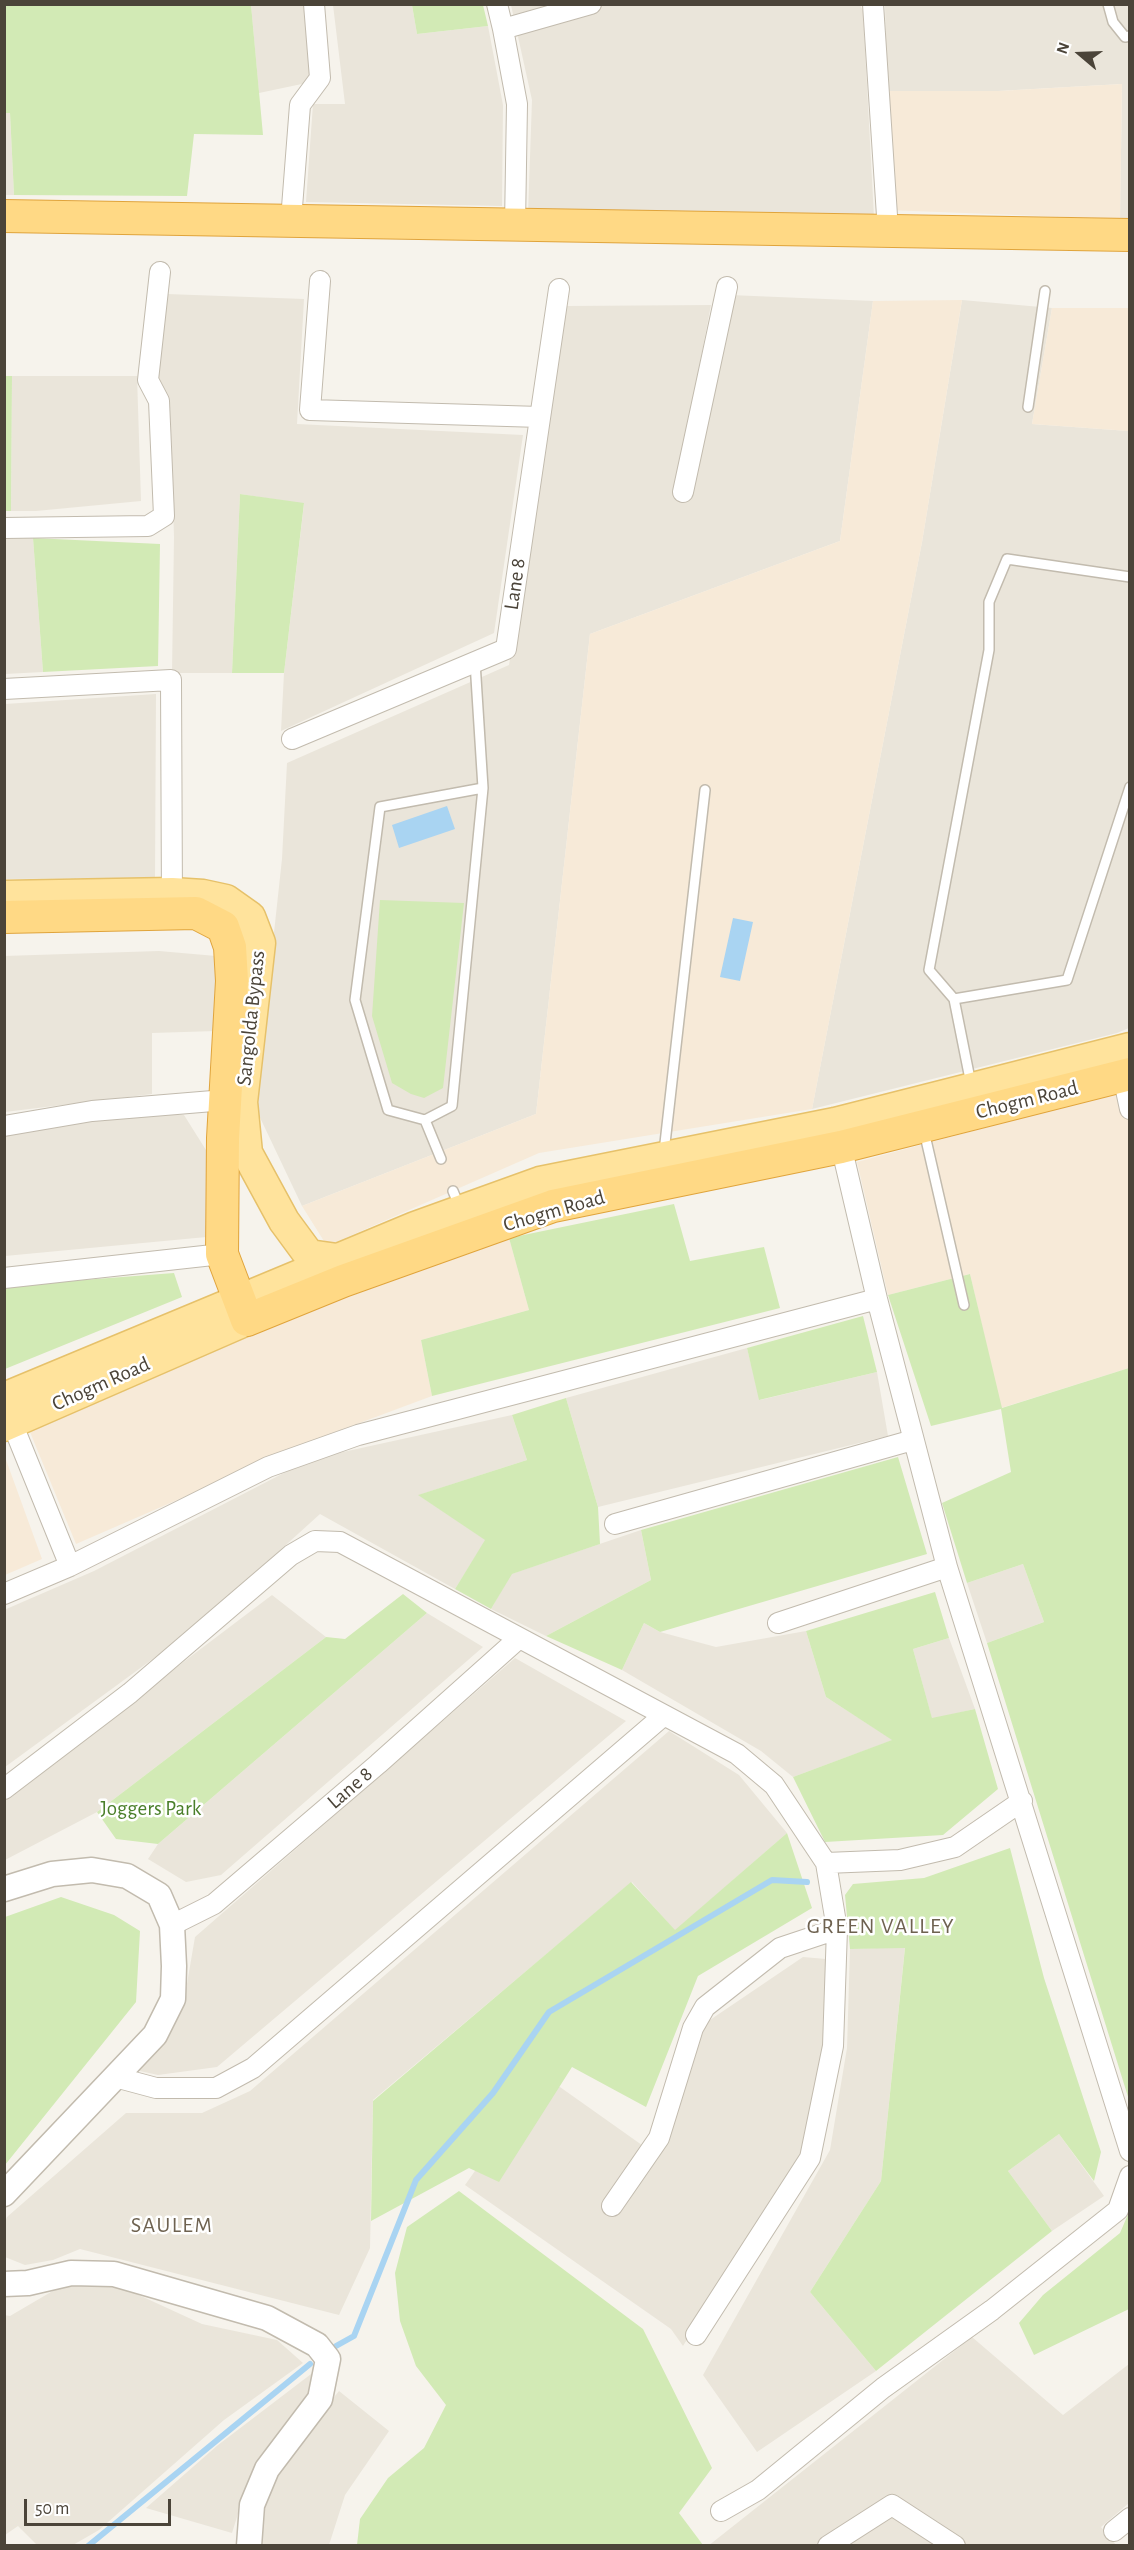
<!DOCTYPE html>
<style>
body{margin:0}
#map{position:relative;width:1134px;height:2550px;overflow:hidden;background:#f6f3ec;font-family:"Alegreya Sans",sans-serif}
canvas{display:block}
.frame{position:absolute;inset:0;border:6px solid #4b4439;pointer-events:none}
.north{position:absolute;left:1050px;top:24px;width:60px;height:60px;-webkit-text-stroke:4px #fff;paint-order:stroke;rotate:289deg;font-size:16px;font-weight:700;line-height:24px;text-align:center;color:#4b4439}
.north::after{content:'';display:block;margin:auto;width:21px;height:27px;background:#4b4439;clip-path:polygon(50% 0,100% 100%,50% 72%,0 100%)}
.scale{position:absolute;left:24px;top:2499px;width:147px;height:27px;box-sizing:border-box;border:3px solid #4b4439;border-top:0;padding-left:8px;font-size:18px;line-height:21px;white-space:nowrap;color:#4b4439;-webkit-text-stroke:4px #fff;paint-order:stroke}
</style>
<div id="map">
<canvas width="1134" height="2550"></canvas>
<div class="frame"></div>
<div class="north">N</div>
<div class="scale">50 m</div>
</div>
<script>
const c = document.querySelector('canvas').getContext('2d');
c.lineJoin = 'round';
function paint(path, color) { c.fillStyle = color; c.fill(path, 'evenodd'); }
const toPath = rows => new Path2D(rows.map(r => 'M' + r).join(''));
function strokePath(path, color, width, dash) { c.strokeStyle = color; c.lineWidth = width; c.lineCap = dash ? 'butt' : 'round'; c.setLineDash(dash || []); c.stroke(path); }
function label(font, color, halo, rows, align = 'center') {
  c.font = font + ' "Alegreya Sans",sans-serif'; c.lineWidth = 5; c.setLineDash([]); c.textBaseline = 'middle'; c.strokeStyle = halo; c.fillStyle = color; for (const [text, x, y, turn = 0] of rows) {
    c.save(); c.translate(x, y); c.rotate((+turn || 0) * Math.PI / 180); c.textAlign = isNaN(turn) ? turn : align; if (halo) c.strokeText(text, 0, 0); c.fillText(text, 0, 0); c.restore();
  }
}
paint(toPath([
 [251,5,307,5,316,81,259,93],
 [333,5,412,5,417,34,488,26,503,105,502,206,306,202,313,104,345,104],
 [511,5,860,5,863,11,874,217,528,214,532,100],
 [885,5,1129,5,1129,219,1120,219,1122,84,998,91,887,91],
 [4,113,10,113,14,195,5,195],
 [167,294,304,299,297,424,523,435,494,633,281,731,284,673,304,504,240,494,232,673,172,673,174,537,170,403,157,380],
 [730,295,873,301,840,541,590,634,536,1114,302,1206,255,1107,282,859,287,763,509,665,567,306,711,305,674,498,689,501],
 [962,300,1052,308,1032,424,1129,431,1129,1028,1117,1033,812,1109,922,542],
 [12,376,137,376,141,501,36,511,11,511],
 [5,537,33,538,43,672,5,674],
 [156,694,155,878,5,879,5,704],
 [159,951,216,956,216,1031,152,1033,152,1094,5,1112,4,956],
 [161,1112,184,1115,211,1158,217,1236,5,1256,4,1132],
 [747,1348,760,1400,877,1372,888,1436,598,1507,566,1398],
 [512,1415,527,1460,419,1495,486,1540,455,1589,320,1514,191,1631,5,1767,4,1610,94,1571,311,1459],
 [641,1530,651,1580,546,1636,491,1609,511,1574],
 [1023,1564,1044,1622,987,1643,967,1583],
 [272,1595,326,1637,97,1812,5,1860,5,1797],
 [427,1613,483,1647,221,1875,186,1882,148,1859,158,1844],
 [644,1623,660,1632,716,1647,806,1631,826,1697,893,1740,793,1777,761,1751,622,1670],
 [949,1638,975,1709,932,1719,913,1649],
 [515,1658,626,1721,217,2067,158,2075,135,2070,183,2007,195,1937],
 [669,1731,739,1775,787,1833,675,1931,632,1882,373,2100,370,2248,339,2315,80,2249,53,2260,25,2265,5,2257,5,2222,7,2217,126,2113,202,2113,250,2091],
 [905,1947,881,2181,810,2292,876,2371,757,2452,703,2375,830,2150,847,2048,850,1949],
 [803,1957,826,1959,824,2057,801,2155,683,2346,671,2329,465,2185,543,2075,656,2155,707,2022],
 [1059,2134,1104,2196,1052,2231,1008,2171],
 [104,2279,202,2324,277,2340,303,2363,224,2420,99,2530,73,2545,37,2545,18,2526,5,2535,4,2315,10,2316,68,2282],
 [972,2337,1063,2415,1129,2364,1129,2503,1101,2527,1116,2545,708,2546],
 [315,2371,313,2390,246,2488,232,2533,146,2508,218,2445],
 [339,2391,389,2431,345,2495,329,2545,259,2546,265,2498,288,2454]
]), '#eae5da');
paint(toPath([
 [1122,84,1120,219,887,210,887,91,999,91],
 [962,300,922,542,812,1109,539,1153,327,1246,302,1206,536,1114,590,634,840,541,873,301],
 [1052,308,1129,308,1129,431,1032,424],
 [1129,1089,1129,1368,1001,1408,970,1274,888,1295,857,1162],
 [509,1238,529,1310,421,1340,432,1396,322,1437,76,1544,30,1432,274,1324],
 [5,1457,42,1559,5,1575,4,1575]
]), '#f7ead8');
paint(toPath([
 [4,5,251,5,263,135,194,134,187,196,14,195,10,113,5,113],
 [412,5,483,5,488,26,417,34],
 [5,376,12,376,11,511,5,511],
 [240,494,304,503,284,673,232,673],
 [33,538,160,544,158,666,43,672],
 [380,900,464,903,443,1088,424,1098,411,1094,392,1083,372,1016],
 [674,1204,690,1261,764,1247,780,1308,432,1396,421,1340,529,1310,509,1238],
 [174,1273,182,1297,5,1369,5,1286],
 [970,1274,1002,1408,1129,1368,1129,2100,987,1643,1044,1622,1023,1564,967,1583,942,1503,1011,1472,1001,1409,931,1426,888,1295],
 [863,1316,877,1372,759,1400,747,1348],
 [566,1398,598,1507,600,1544,512,1574,491,1609,455,1589,485,1540,418,1495,527,1460,512,1415],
 [898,1457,927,1554,660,1632,644,1623,622,1670,546,1636,651,1580,641,1530],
 [935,1592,949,1638,913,1649,932,1718,975,1709,998,1789,943,1835,825,1842,793,1777,892,1740,826,1697,806,1631],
 [403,1594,427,1613,158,1844,116,1839,97,1812,326,1637,345,1639],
 [787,1833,812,1908,698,1976,646,2107,572,2067,499,2182,469,2168,371,2221,373,2101,631,1882,675,1930],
 [1010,1848,1044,1978,1101,2152,1094,2181,1059,2134,1008,2171,1052,2231,876,2371,810,2292,881,2181,905,1948,850,1949,845,1895,853,1884,924,1878],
 [61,1897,114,1915,140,1931,136,2002,5,2165,5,1917],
 [459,2191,643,2329,712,2468,679,2513,703,2545,357,2545,360,2519,388,2478,424,2448,446,2405,416,2366,400,2321,395,2273,407,2227],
 [1129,2212,1129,2309,1034,2355,1019,2323,1043,2295,1120,2233]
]), '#d2eab5');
paint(toPath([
 [447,806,455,829,399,848,392,825],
 [733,918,753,922,740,981,720,977]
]), '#a9d4f2');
strokePath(toPath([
 [336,2346,354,2336,416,2180,493,2093,549,2012,772,1880,807,1882],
 [88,2546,310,2364]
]), '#a9d4f2', 6);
const service = toPath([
 [1108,4,1113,22,1125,37,1130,36],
 [1028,407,1045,291],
 [1130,577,1007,559,989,602,989,650,929,970,954,999,1067,980,1130,787],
 [475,662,483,788,452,1106,425,1120,388,1110,355,1000,380,807,483,788],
 [954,999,971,1084],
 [425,1120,441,1159],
 [924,1131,964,1305],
 [664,1152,705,790],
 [453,1191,460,1208]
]);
const minor = toPath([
 [497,4,503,29,591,4],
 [873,4,888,231],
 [503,29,517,104,515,225],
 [291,220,300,105,320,78,314,4],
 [320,281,310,410,540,417],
 [683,492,727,287],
 [4,528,148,526,164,516,159,401,148,380,160,272],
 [4,689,171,680,172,904],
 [292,739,506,649,559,289],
 [1121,1067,1130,1109],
 [4,1126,92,1111,225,1100],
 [839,1137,877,1299,947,1567,1130,2151],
 [4,1278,222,1254],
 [12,1423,70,1566],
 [615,1524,913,1440],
 [4,1594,70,1566,268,1467,358,1435,877,1299],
 [778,1623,947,1567],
 [4,1789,130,1693,291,1555,315,1541,340,1542,737,1754,774,1785,826,1863,837,1929,833,2046,810,2158,696,2335],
 [826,1863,900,1860,955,1847,1022,1801],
 [172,1925,214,1904,378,1764,518,1639],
 [115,2077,156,2088,216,2088,253,2068,663,1716],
 [612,2206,659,2138,693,2028,705,2007,780,1948,837,1929],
 [721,2511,758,2490,883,2388,992,2310,1118,2210,1130,2176],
 [1114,2531,1130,2518],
 [828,2546,892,2505,955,2546]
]);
const tertiary = toPath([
 [4,1889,52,1874,92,1870,127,1876,159,1895,172,1925,174,1966,173,1999,155,2035,4,2194],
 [4,2284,28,2283,71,2273,114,2274,267,2318,317,2345,328,2359,320,2399,267,2469,252,2505,249,2546]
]);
const primary = toPath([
 [4,896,172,893,203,895,226,900,250,917,260,943,242,1102,247,1153,284,1221,309,1255,337,1259],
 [4,1398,415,1227,540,1182,835,1123,1130,1048],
 [4,1426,247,1320]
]);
const trunk = toPath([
 [4,216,1130,235],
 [4,917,196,913,223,927,230,947,232,981,223,1138,222,1254,247,1320,343,1281,553,1206,841,1147,1130,1074]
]);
strokePath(service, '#c2bbae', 12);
strokePath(minor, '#c2bbae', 22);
strokePath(tertiary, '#c2bbae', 27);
strokePath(primary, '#e6c16a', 33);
strokePath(trunk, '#e0a43c', 34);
strokePath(service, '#fff', 9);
strokePath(minor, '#fff', 20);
strokePath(tertiary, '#fff', 24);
strokePath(primary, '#ffe39c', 30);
strokePath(trunk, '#ffd985', 32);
label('21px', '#4b4439', '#fff', [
 ["Lane 8",515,584,-82],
 ["Sangolda Bypass",251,1018,-84],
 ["Chogm Road",1027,1100,-14],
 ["Chogm Road",554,1211,-16],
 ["Chogm Road",101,1384,-24],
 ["Lane 8",350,1788,-41]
]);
label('21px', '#4a7f2a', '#fff', [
 ["Joggers Park",151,1809]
]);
c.letterSpacing = '1.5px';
label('22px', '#6e6250', '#fff', [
 ["GREEN VALLEY",881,1926],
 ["SAULEM",172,2225]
]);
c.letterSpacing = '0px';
</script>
